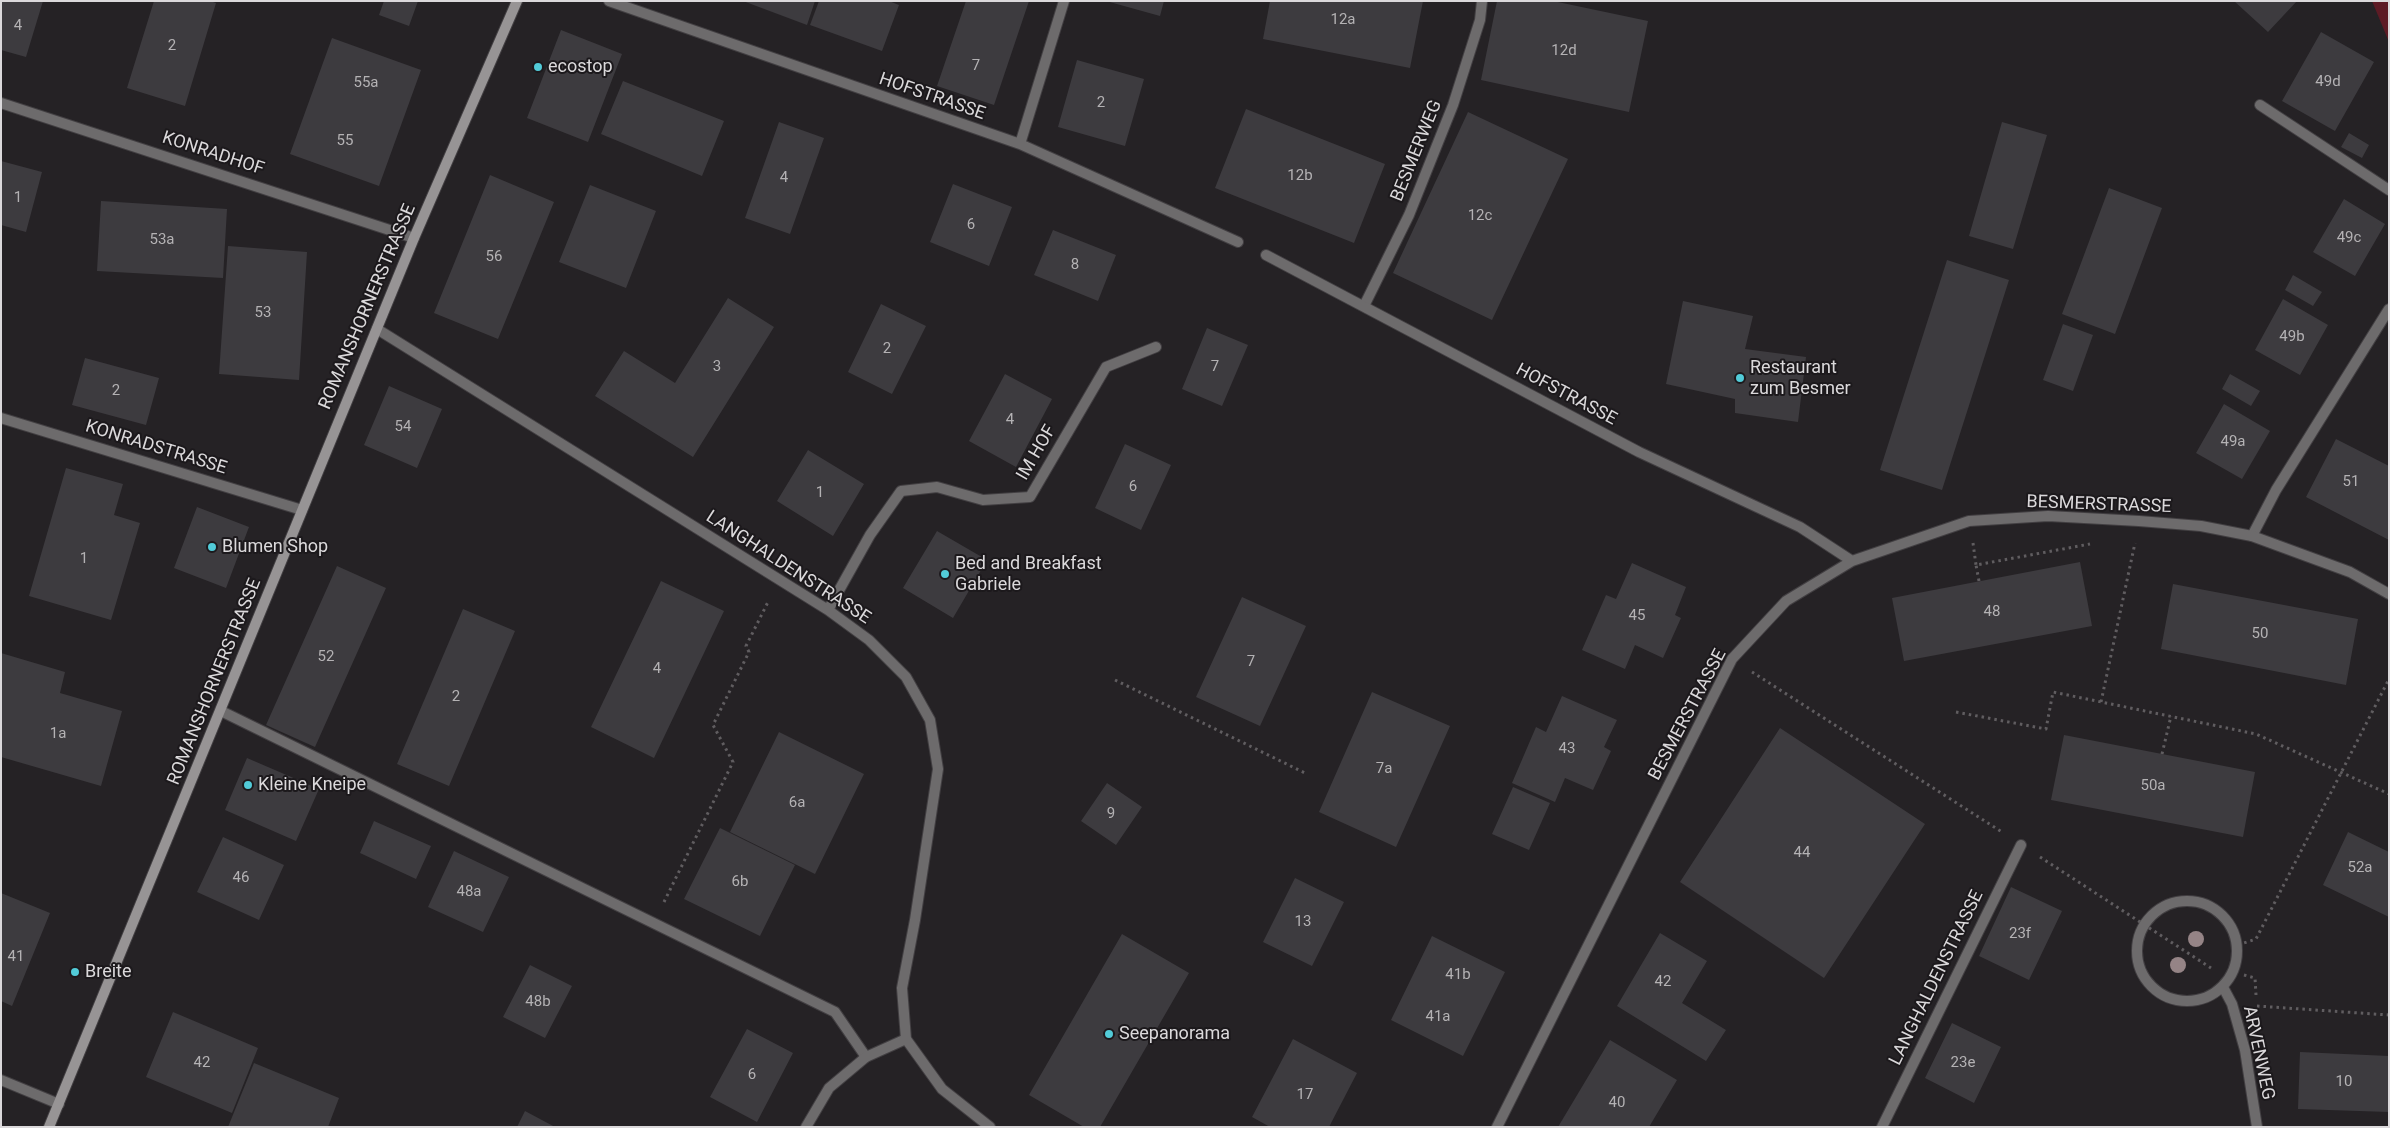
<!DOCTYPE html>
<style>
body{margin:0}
#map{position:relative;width:2390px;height:1128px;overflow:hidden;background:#252225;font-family:Roboto,sans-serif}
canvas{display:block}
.frame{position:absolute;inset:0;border:2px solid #dbd9db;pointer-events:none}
</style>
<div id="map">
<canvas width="2390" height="1128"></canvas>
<div class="frame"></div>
</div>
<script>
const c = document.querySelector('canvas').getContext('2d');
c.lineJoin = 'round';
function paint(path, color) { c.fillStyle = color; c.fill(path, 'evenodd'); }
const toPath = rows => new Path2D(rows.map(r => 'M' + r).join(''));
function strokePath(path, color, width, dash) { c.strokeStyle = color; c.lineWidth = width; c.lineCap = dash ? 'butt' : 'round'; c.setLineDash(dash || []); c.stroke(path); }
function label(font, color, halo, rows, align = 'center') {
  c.font = font + ' Roboto,sans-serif'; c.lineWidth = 4; c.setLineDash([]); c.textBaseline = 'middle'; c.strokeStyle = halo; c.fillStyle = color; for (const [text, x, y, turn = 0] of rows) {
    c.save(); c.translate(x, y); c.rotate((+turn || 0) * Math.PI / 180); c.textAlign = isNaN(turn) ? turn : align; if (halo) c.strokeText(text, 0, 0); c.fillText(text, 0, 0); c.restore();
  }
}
paint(toPath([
 [2372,1,2389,1,2389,42]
]), '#5d1b25');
paint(toPath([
 [1,1,43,1,26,57,1,50],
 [154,1,210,1,216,3,185,106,127,88],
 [384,1,418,1,409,26,379,15],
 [743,1,815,1,807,25],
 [819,1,889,1,899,5,882,51,810,25],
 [966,1,1029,1,994,105,937,86],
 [1106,1,1164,1,1160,16],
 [1270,1,1423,1,1410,68,1263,39],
 [1497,1,1553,1,1648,21,1629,112,1481,80],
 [2234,1,2297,1,2268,32],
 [561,30,622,54,588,142,527,118],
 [2321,32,2374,62,2335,131,2282,101],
 [332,38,421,70,379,186,290,154],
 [1077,60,1144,79,1125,146,1058,127],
 [623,81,724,121,702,176,601,134],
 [1246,109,1385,164,1354,243,1215,188],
 [1468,112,1568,159,1492,320,1393,273],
 [779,122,824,138,790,234,745,218],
 [2002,122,2047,135,2013,249,1969,236],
 [2349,133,2369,145,2362,158,2341,147],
 [1,161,42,172,26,232,1,225],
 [490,175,554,202,498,339,434,313],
 [953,184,1012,207,989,266,930,242],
 [590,185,656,211,626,288,559,262],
 [2109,188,2162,208,2115,334,2062,314],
 [2344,199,2385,224,2355,276,2313,252],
 [101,201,227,209,223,278,97,271],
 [1053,230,1116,255,1098,301,1034,275],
 [228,246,307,252,299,380,219,374],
 [1947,260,2009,280,1942,490,1880,470],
 [2293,275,2322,292,2313,306,2285,290],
 [728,298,774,327,693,457,595,396,624,351,675,383],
 [2283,299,2328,325,2300,375,2255,350],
 [1683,301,1753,316,1745,349,1806,357,1798,422,1735,413,1735,399,1666,384],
 [881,304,926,326,892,394,848,372],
 [2063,324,2093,335,2073,391,2043,380],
 [1207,328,1248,345,1222,406,1182,389],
 [85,358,159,378,146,425,72,405],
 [1005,374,1052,399,1016,467,969,441],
 [2230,374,2260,391,2251,406,2222,389],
 [389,386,442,409,417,468,364,445],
 [2224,404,2270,431,2242,479,2196,453],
 [2336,439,2389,466,2389,540,2306,497],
 [1125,444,1171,465,1141,530,1095,508],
 [808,450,864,484,833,536,777,501],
 [66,468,123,484,114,515,140,523,111,620,29,596],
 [197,507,249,527,226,588,174,568],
 [937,531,987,560,953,618,903,588],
 [2080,562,2092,626,1904,661,1892,598],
 [1632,563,1686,587,1675,615,1681,618,1663,658,1635,645,1625,669,1582,650,1606,595,1616,599],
 [337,566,386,588,315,747,266,725],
 [661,581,724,611,654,758,591,727],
 [2173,584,2358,619,2346,685,2161,649],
 [1242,597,1306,626,1260,726,1196,697],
 [463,609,515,631,449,786,397,764],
 [1,653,65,672,60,693,122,711,101,786,1,757],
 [1372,692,1450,726,1396,847,1319,812],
 [1562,696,1617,720,1604,747,1611,751,1593,790,1565,778,1555,802,1512,783,1536,727,1546,732],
 [1780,728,1925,824,1824,978,1680,882],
 [779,732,864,774,815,874,730,832],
 [2064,735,2255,772,2243,837,2051,800],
 [247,758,319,789,296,841,225,810],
 [1107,783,1142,807,1116,845,1081,821],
 [1513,787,1550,803,1529,850,1492,834],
 [374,821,431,846,416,879,360,853],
 [720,828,795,865,760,936,684,899],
 [2348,832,2389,852,2389,917,2323,885],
 [223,837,284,865,259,920,197,892],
 [454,851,509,877,483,932,428,907],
 [1295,878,1344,902,1312,966,1263,942],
 [2011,887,2062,911,2029,980,1979,956],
 [1,893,50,913,12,1006,1,1001],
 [1660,933,1707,961,1682,1003,1726,1030,1706,1061,1617,1006],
 [1122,934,1189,973,1100,1127,1084,1127,1029,1095],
 [1432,936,1505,972,1463,1056,1391,1020],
 [530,965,572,986,545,1038,503,1017],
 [173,1012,258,1048,232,1113,146,1077],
 [1952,1023,2001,1047,1974,1103,1925,1078],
 [747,1029,793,1053,757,1122,710,1097],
 [1293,1039,1357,1073,1329,1127,1270,1127,1252,1117],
 [1610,1040,1677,1080,1649,1127,1558,1127],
 [2300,1052,2389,1056,2389,1112,2298,1109],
 [254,1063,339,1098,328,1127,228,1127],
 [525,1111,555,1127,517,1127]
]), '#3d3b3f');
const lane = toPath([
 [2260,105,2389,190],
 [1364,306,1409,215,1453,105,1480,20,1482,1],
 [2252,536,2276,490,2389,309],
 [221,711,835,1012,866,1057],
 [1882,1127,2021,845]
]);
const street = toPath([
 [609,1,1020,144,1238,242],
 [1,103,414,238],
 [1020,144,1064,1],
 [1266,255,1639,452,1800,527,1852,561],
 [377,329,828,610,869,640,906,677,930,720,938,769,915,920,902,988,906,1039,942,1089,990,1127],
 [1,418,302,510],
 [828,610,870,535,901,491,937,487,983,500,1030,497,1106,367,1156,347],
 '2137 951a50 50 0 1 1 100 0a50 50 0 1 1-100 0Z',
 [2223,987,2232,1004,2245,1050,2257,1127],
 [1,1080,59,1104],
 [806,1127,829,1088,866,1057,906,1039],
 [1497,1127,1732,659,1786,601,1852,561,1969,521,2048,516,2139,521,2201,526,2252,536,2350,572,2389,594]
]);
const secondary = toPath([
 [49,1127,414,238,517,1]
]);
strokePath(lane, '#423f42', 12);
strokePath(street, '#423f42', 12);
strokePath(secondary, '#423f42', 12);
strokePath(toPath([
 [1973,543,1976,565],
 [1979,581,1976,565,2090,544],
 [1752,672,2002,832],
 [1115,680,1305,773],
 [2101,702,2135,543],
 [1956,712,2046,729,2053,692,2256,734,2389,794],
 [2162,754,2171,716],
 [2040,857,2211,968],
 [664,902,733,762,713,725,749,652,746,646,769,600],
 [2238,945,2256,939,2389,679],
 [2244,975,2255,978,2256,995],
 [2257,1006,2389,1015]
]), '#605d60', 3, [2.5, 4]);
strokePath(lane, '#6d6b6c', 10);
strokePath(street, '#6d6b6c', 10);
strokePath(secondary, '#979495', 10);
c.fillStyle = '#958486';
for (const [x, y] of [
 [2196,939],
 [2178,965]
]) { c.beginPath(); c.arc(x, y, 8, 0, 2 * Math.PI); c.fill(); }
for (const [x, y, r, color] of [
 [538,67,5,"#52cbd8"],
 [1740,378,5,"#52cbd8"],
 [212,547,5,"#52cbd8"],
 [945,574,5,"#52cbd8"],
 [248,785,5,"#52cbd8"],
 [75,972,5,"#52cbd8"],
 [1109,1034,5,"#52cbd8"]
]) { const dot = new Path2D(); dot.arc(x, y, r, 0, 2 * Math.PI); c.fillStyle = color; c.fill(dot); strokePath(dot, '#1c191c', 2); }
label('15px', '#b4b2b4', null, [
 ["12a",1343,20],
 ["4",18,26],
 ["2",172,46],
 ["12d",1564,51],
 ["7",976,66],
 ["49d",2328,82],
 ["55a",366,83],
 ["2",1101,103],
 ["55",345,141],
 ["12b",1300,176],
 ["4",784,178],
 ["1",18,198],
 ["12c",1480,216],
 ["6",971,225],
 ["49c",2349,238],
 ["53a",162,240],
 ["56",494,257],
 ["8",1075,265],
 ["53",263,313],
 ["49b",2292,337],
 ["2",887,349],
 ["3",717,367],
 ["7",1215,367],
 ["2",116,391],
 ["4",1010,420],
 ["54",403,427],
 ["49a",2233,442],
 ["51",2351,482],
 ["6",1133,487],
 ["1",820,493],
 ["1",84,559],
 ["48",1992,612],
 ["45",1637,616],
 ["50",2260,634],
 ["52",326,657],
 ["7",1251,662],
 ["4",657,669],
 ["2",456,697],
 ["1a",58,734],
 ["43",1567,749],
 ["7a",1384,769],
 ["50a",2153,786],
 ["6a",797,803],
 ["9",1111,814],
 ["44",1802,853],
 ["52a",2360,868],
 ["46",241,878],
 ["6b",740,882],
 ["48a",469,892],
 ["13",1303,922],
 ["23f",2020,934],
 ["41",16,957],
 ["41b",1458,975],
 ["42",1663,982],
 ["48b",538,1002],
 ["41a",1438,1017],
 ["42",202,1063],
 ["23e",1963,1063],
 ["6",752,1075],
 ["10",2344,1082],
 ["17",1305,1095],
 ["40",1617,1103]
]);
label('18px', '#dbd9db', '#1c191c', [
 ["ecostop",548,67],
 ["Restaurant",1750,368],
 ["zum Besmer",1750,389],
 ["Blumen Shop",222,547],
 ["Bed and Breakfast",955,564],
 ["Gabriele",955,585],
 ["Kleine Kneipe",258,785],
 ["Breite",85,972],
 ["Seepanorama",1119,1034]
], 'left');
label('18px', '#dbd9db', '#1c191c', [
 ["HOFSTRASSE",932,97,19],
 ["BESMERWEG",1417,151,-68],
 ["KONRADHOF",213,154,18],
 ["ROMANSHORNERSTRASSE",368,307,-67],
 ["HOFSTRASSE",1566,395,28],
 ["KONRADSTRASSE",156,448,17],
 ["IM HOF",1037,453,-60],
 ["BESMERSTRASSE",2099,505,2],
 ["LANGHALDENSTRASSE",788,568,33],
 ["ROMANSHORNERSTRASSE",215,682,-68],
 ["BESMERSTRASSE",1688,715,-62],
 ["LANGHALDENSTRASSE",1937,978,-64],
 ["ARVENWEG",2258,1053,78]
]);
</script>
